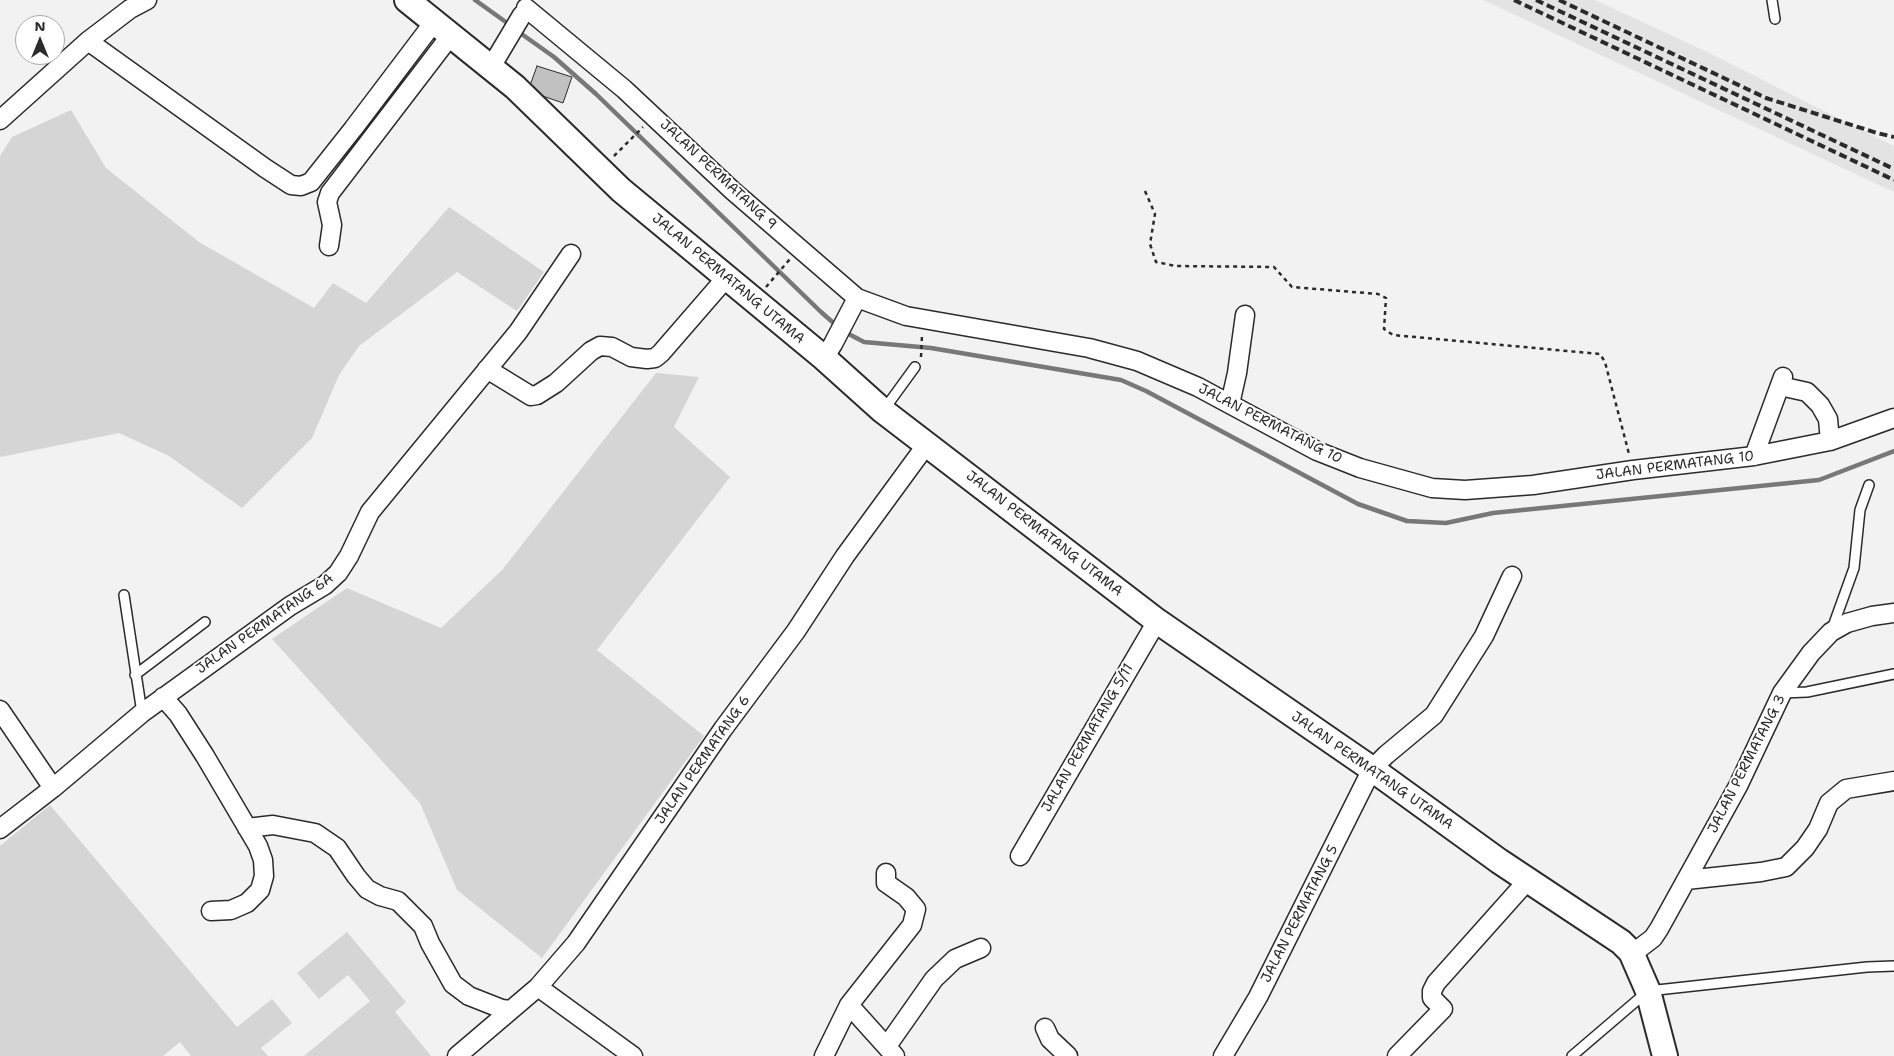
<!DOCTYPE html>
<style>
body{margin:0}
#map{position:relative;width:1894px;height:1056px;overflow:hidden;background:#f2f2f2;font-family:"Shantell Sans",sans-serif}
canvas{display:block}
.north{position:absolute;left:15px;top:15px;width:50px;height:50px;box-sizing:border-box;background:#fff;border:1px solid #aaa;border-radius:50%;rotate:0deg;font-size:14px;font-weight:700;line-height:20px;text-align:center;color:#2b2b2b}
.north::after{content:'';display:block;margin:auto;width:18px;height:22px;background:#2b2b2b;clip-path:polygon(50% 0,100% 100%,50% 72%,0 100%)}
</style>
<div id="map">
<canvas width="1894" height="1056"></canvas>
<div class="north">N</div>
</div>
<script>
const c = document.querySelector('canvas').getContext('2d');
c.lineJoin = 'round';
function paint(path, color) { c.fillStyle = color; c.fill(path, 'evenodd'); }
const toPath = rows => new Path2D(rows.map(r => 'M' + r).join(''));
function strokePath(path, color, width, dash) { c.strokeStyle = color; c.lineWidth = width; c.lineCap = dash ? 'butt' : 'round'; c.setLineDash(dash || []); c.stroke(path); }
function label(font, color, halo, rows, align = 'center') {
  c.font = font + ' "Shantell Sans",sans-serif'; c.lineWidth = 4; c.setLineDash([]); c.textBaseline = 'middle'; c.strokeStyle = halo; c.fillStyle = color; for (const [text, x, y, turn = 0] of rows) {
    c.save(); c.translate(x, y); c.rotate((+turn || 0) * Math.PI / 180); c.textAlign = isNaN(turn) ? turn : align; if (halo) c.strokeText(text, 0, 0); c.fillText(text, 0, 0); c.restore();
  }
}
paint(toPath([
 [1483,0,1595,0,1703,50,1894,146,1894,192]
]), '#e3e3e3');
paint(toPath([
 [71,110,106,168,199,242,314,308,333,283,366,303,449,207,544,272,517,311,457,272,359,346,339,375,312,438,242,508,169,456,119,433,0,457,0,156,12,137],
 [656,373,699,377,674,427,730,477,597,650,704,736,542,958,457,890,420,803,272,639,347,588,441,628,503,569],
 [50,805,237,1027,272,999,292,1023,261,1048,268,1056,191,1056,180,1042,163,1056,0,1056,0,846],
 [347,932,406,1002,395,1012,431,1056,304,1056,370,1001,348,975,319,999,297,973]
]), '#d5d5d5');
strokePath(toPath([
 [475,0,510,25],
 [516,30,554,57,596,94,821,312,837,326],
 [843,331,864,342,931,348,1121,380,1146,391,1358,504,1407,521,1446,523,1493,513,1819,480,1894,451]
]), '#787878', 4.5);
const building = toPath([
 [537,66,572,77,563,103,528,91,537,66]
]);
paint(building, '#c1c1c1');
strokePath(building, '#2b2b2b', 1);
const lane = toPath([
 [1772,0,1775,19],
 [883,411,915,367],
 [124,595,142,713],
 [1832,629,1854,568,1860,510,1869,485],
 [135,675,205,622],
 [1782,693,1807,692,1894,674],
 [1572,1056,1648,991,1867,967,1894,966]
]);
const street = toPath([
 [526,8,624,89,733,191,857,298,906,316,1089,348,1137,361,1198,387,1317,451,1360,468,1432,488,1465,490,1533,485,1633,470,1754,456,1830,441,1894,418],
 [88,41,265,168,291,185,301,186,311,182,353,129,434,22],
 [491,67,522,15],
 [0,120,88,41,130,9,147,0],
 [329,246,332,225,327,202,330,193,451,35],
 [824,358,833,344,857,298],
 [487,369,531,396,537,395,556,383,591,351,600,346,612,347,631,357,647,359,655,358,661,353,726,278],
 [1780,386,1807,392,1820,405,1828,419,1830,441],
 [1230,404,1237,373,1245,315],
 [1754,456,1783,377],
 [163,697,178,714,205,756,258,846,263,860,264,876,260,890,247,903,231,910,211,911],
 [0,710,53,788],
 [247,828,273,825,315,833,337,848,356,876,367,889,380,896,398,901,423,926,430,943,453,984,469,996,502,1009,510,1010],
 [0,829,53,788,142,713,290,606,325,585,338,573,349,556,370,512,518,332,571,254],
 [1020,856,1157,621],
 [1686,880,1761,872,1786,867,1805,848,1818,829,1829,803,1846,789,1894,781],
 [1632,954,1653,938,1659,929,1738,786,1782,693,1811,653,1831,632,1847,623,1872,616,1894,613],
 [538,987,633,1056],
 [849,1005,895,1056],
 [1045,1028,1050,1039,1068,1056],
 [887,1046,934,979,955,959,981,948],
 [457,1056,538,987,576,943,723,729,796,631,845,556,927,444],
 [824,1056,849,1005,912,925,916,909,906,897,886,883,886,873],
 [1223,1056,1258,997,1372,769,1386,755,1434,715,1484,636,1512,576],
 [1397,1056,1443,1009,1432,998,1432,991,1436,983,1528,880]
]);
const secondary = toPath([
 [407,0,515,87,621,190,824,358,883,411,1157,621,1372,769,1499,861,1621,942,1631,952,1648,991,1665,1056]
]);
strokePath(lane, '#2b2b2b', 12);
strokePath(street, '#2b2b2b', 21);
strokePath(secondary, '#2b2b2b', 28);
strokePath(toPath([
 [614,156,643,127],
 [1145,191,1155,214,1150,244,1156,262,1176,266,1274,267,1292,287,1378,294,1386,298,1384,329,1393,335,1600,354,1605,362,1629,454],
 [766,287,790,259],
 [921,357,922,335]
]), '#2b2b2b', 2.5, [4, 4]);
strokePath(lane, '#fff', 9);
strokePath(street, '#fff', 18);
strokePath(secondary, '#fff', 24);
strokePath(toPath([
 [1514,0,1894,180],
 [1536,0,1894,169],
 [1559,0,1766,98,1877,133,1894,137]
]), '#2b2b2b', 4, [8, 4]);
label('14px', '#2b2b2b', '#fff', [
 ["JALAN PERMATANG 9",718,175,43],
 ["JALAN PERMATANG UTAMA",728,279,40],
 ["JALAN PERMATANG 10",1270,424,27],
 ["JALAN PERMATANG 10",1675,466,-7],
 ["JALAN PERMATANG UTAMA",1044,534,38],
 ["JALAN PERMATANG 6A",265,624,-35],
 ["JALAN PERMATANG 5/11",1088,738,-60],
 ["JALAN PERMATANG 6",703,760,-55],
 ["JALAN PERMATANG 3",1747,764,-63],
 ["JALAN PERMATANG UTAMA",1372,771,35],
 ["JALAN PERMATANG 5",1300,914,-63]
]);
</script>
